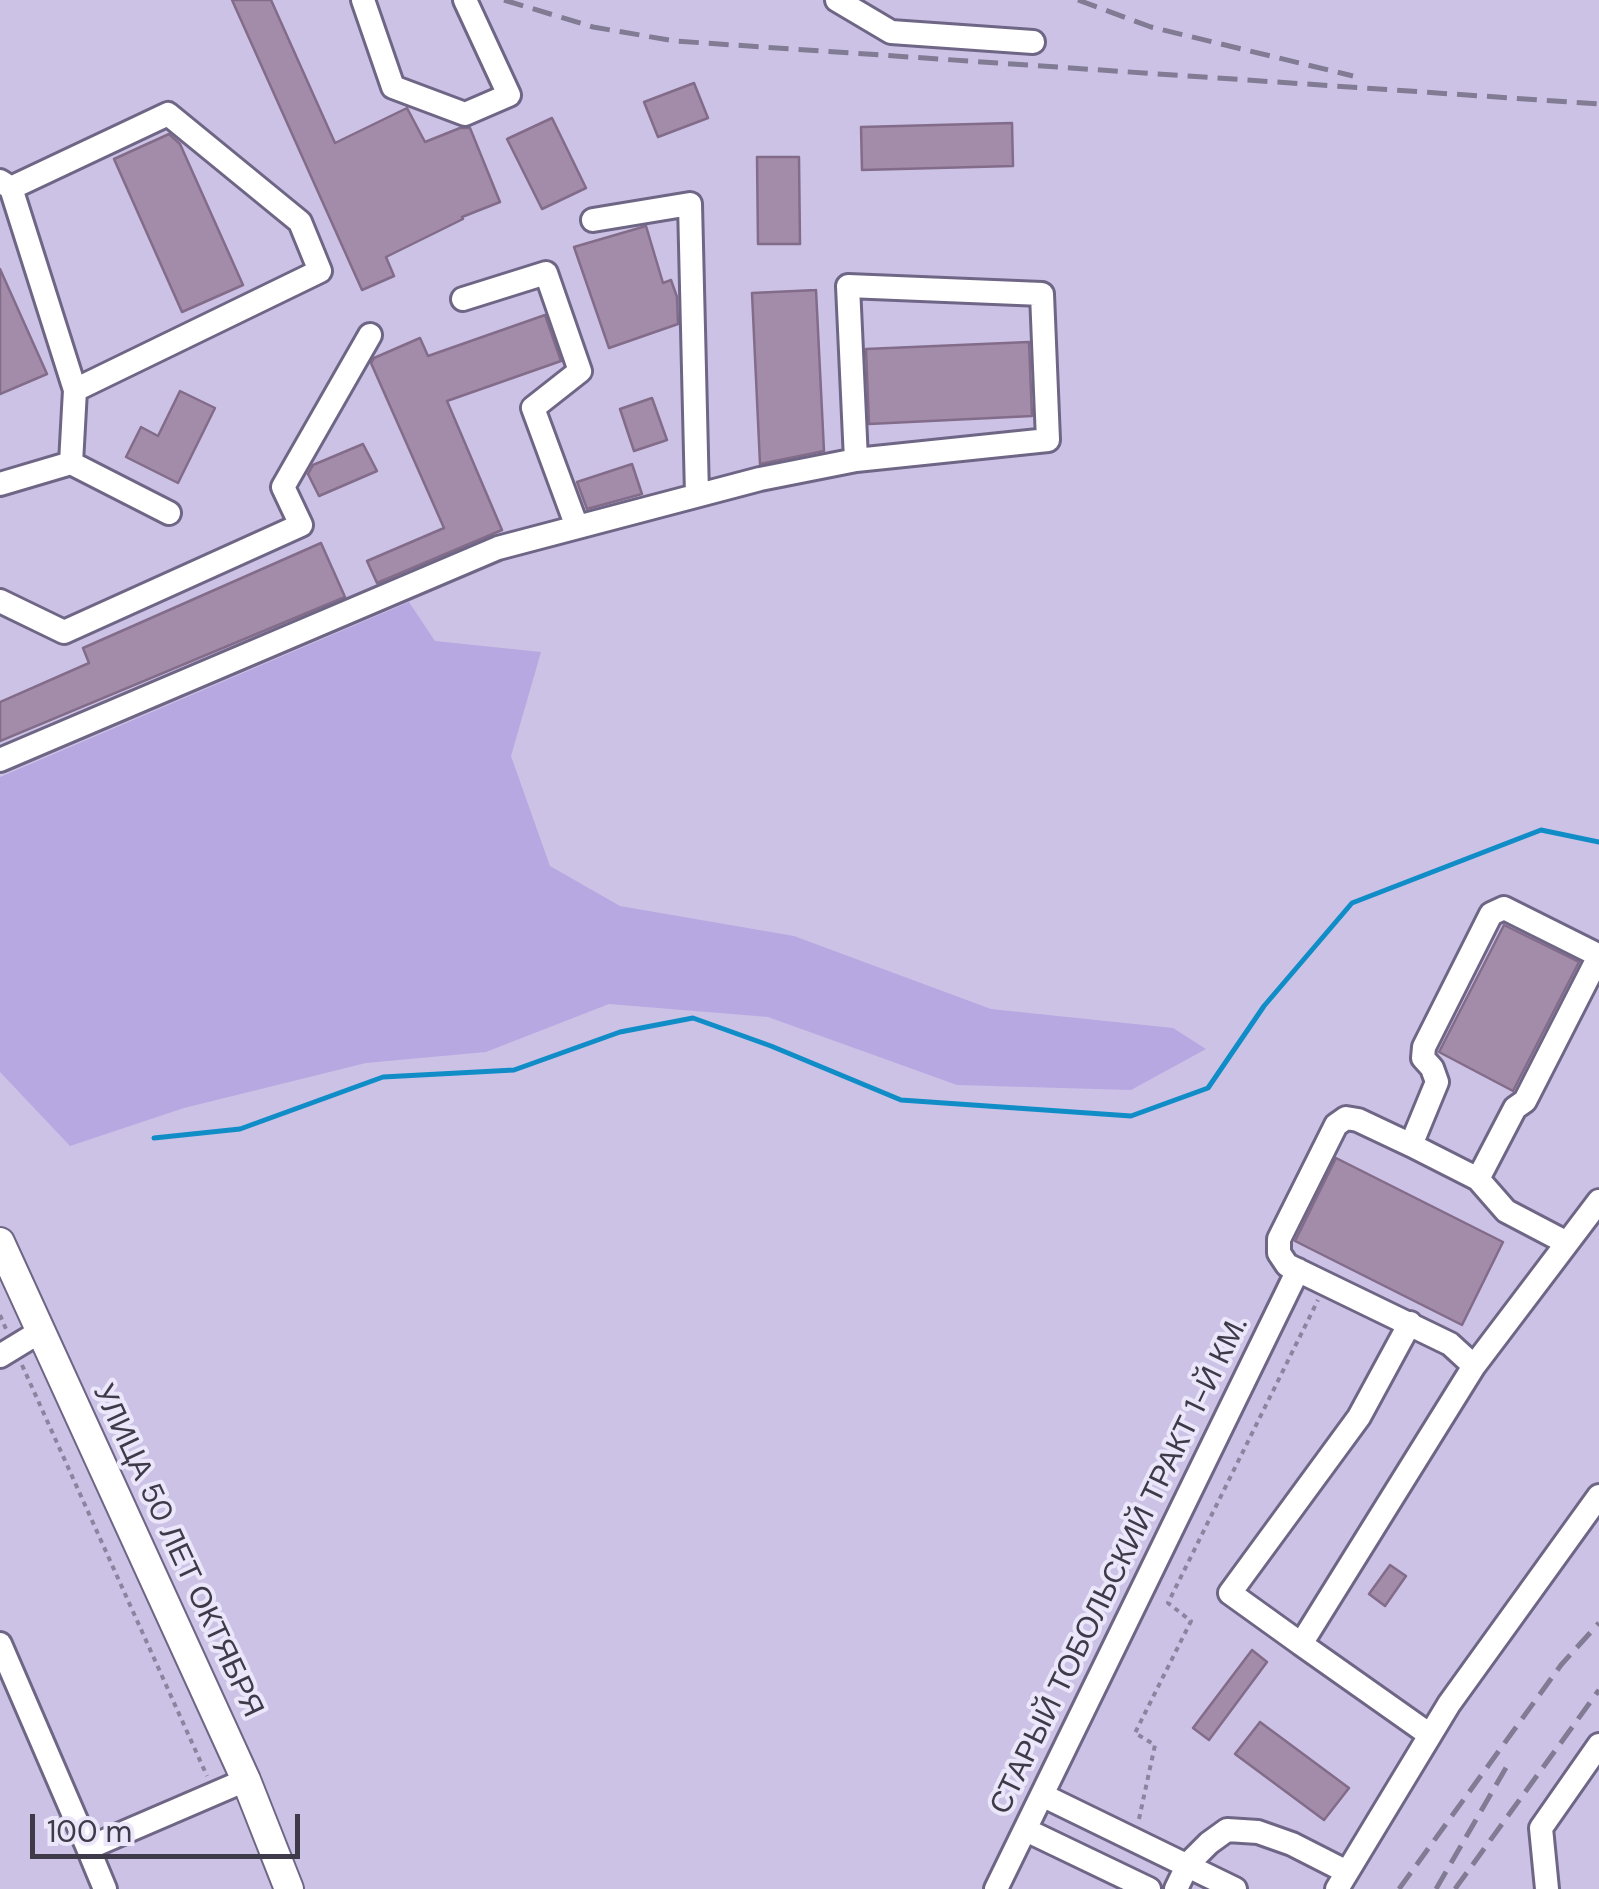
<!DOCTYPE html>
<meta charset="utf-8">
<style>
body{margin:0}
#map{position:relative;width:1599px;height:1889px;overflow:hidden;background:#ccc2e6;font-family:"DM Sans",sans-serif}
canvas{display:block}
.scale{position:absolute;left:30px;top:1814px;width:270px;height:45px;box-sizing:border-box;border:5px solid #3e3a49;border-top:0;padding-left:12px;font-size:30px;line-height:35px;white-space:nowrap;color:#3e3a49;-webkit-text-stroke:8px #ebe6f9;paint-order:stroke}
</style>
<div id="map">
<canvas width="1599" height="1889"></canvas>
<div class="scale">100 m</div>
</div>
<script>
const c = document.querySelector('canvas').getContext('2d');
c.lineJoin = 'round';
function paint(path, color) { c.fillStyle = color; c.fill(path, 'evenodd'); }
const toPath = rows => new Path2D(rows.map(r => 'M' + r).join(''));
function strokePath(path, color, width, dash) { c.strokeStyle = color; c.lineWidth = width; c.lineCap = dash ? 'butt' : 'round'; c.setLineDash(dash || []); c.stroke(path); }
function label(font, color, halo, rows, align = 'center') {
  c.font = font + ' "DM Sans",sans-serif'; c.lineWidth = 8; c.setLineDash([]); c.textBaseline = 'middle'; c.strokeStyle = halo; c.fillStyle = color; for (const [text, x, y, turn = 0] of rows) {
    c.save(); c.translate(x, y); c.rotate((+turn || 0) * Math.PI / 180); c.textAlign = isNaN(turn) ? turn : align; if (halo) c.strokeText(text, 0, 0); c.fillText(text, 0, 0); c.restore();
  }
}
paint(toPath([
 [409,602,435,641,541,652,511,756,550,866,620,906,794,936,991,1009,1173,1028,1206,1049,1131,1090,957,1085,768,1017,609,1004,486,1052,366,1063,184,1108,70,1146,0,1072,0,777]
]), '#b8a8e1');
strokePath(toPath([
 [154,1138,240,1129,383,1077,514,1070,620,1032,693,1018,771,1046,901,1100,1131,1116,1208,1088,1264,1006,1352,903,1541,830,1599,842]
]), '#108dc7', 5);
const building = toPath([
 [232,0,271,0,335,143,407,108,425,142,460,128,470,128,500,202,462,217,463,219,386,257,394,276,362,290,232,0],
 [694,83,708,118,658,137,644,102,694,83],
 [552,118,586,188,542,209,507,139,552,118],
 [1012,123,1013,166,862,170,861,127,1012,123],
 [169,134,180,144,243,285,182,312,114,159,169,134],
 [757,157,799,157,800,244,758,244,757,157],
 [646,226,663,283,671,280,677,297,678,324,609,348,574,247,646,226],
 [0,269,47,374,0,394,0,269],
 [816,290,824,451,760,464,752,293,816,290],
 [545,315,561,361,447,401,502,530,377,583,367,561,444,528,371,363,374,358,420,338,428,356,545,315],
 [1029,342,1032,416,869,424,866,349,1029,342],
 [180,391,215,408,178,483,126,457,141,427,158,436,180,391],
 [652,398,667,440,634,451,620,409,652,398],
 [363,444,377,471,319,496,308,474,313,465,363,444],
 [632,464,642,494,587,509,577,482,632,464],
 [321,543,345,597,0,741,0,702,89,663,83,648,321,543],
 [1504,925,1579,962,1513,1091,1439,1052,1504,925],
 [1336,1158,1503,1242,1462,1325,1295,1241,1336,1158],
 [1390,1565,1406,1576,1385,1606,1369,1594,1390,1565],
 [1252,1650,1267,1662,1209,1740,1193,1728,1252,1650],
 [1260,1722,1349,1788,1324,1820,1235,1754,1260,1722]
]);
paint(building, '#a28caa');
strokePath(building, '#826c89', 2.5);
const minor = toPath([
 [363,0,393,87,465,114,509,95,465,0],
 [837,0,891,32,1033,42],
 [0,181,11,188,168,114,300,222,320,271,75,390,71,463,0,484],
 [11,188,75,390],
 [593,220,690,204,697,495],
 [463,299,546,273,580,371,533,408,577,527],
 [71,463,169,513],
 [0,601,64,632,301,525,283,487,370,335],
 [0,760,498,548,760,479,856,460,1048,440,1042,294,848,286,856,460],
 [1411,1145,1478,1179,1515,1108,1525,1101,1597,960,1592,952,1504,908,1491,914,1424,1047,1423,1058,1432,1068,1437,1082,1411,1145,1358,1120,1346,1118,1336,1125,1279,1239,1279,1253,1287,1265,1450,1344,1474,1366],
 [1478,1179,1506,1211,1567,1243],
 [0,1356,41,1331],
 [0,1644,88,1848,246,1780],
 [1301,1644,1230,1593,1359,1417,1410,1323],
 [1430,1735,1301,1644,1474,1366,1599,1201],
 [1044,1796,1235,1889],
 [1026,1830,1149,1889],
 [88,1848,105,1889],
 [996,1889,1298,1270],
 [1176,1889,1188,1864,1209,1843,1227,1830,1258,1832,1292,1844,1347,1872],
 [1337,1889,1449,1704,1599,1496],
 [1547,1889,1541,1828,1599,1745]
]);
const major = toPath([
 [0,1242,246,1780,289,1889]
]);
strokePath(minor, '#6f6686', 28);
strokePath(major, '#6f6686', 32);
strokePath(toPath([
 [0,1315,6,1329],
 [22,1365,207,1776],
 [1139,1819,1155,1745,1135,1733,1191,1621,1168,1603,1318,1300]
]), '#8b849e', 4, [5, 5]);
strokePath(minor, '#fff', 22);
strokePath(major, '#fff', 28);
strokePath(toPath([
 [504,0,593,27,675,41,1599,104],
 [1078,0,1151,27,1353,76],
 [1399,1889,1561,1665,1599,1623],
 [1436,1889,1507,1766],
 [1455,1889,1599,1690]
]), '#827b94', 5, [20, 10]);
label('30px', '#3e3a49', '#ebe6f9', [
 ["УЛИЦА 50 ЛЕТ ОКТЯБРЯ",177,1551,65],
 ["СТАРЫЙ ТОБОЛЬСКИЙ ТРАКТ 1-Й КМ.",1120,1566,-64]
]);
</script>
